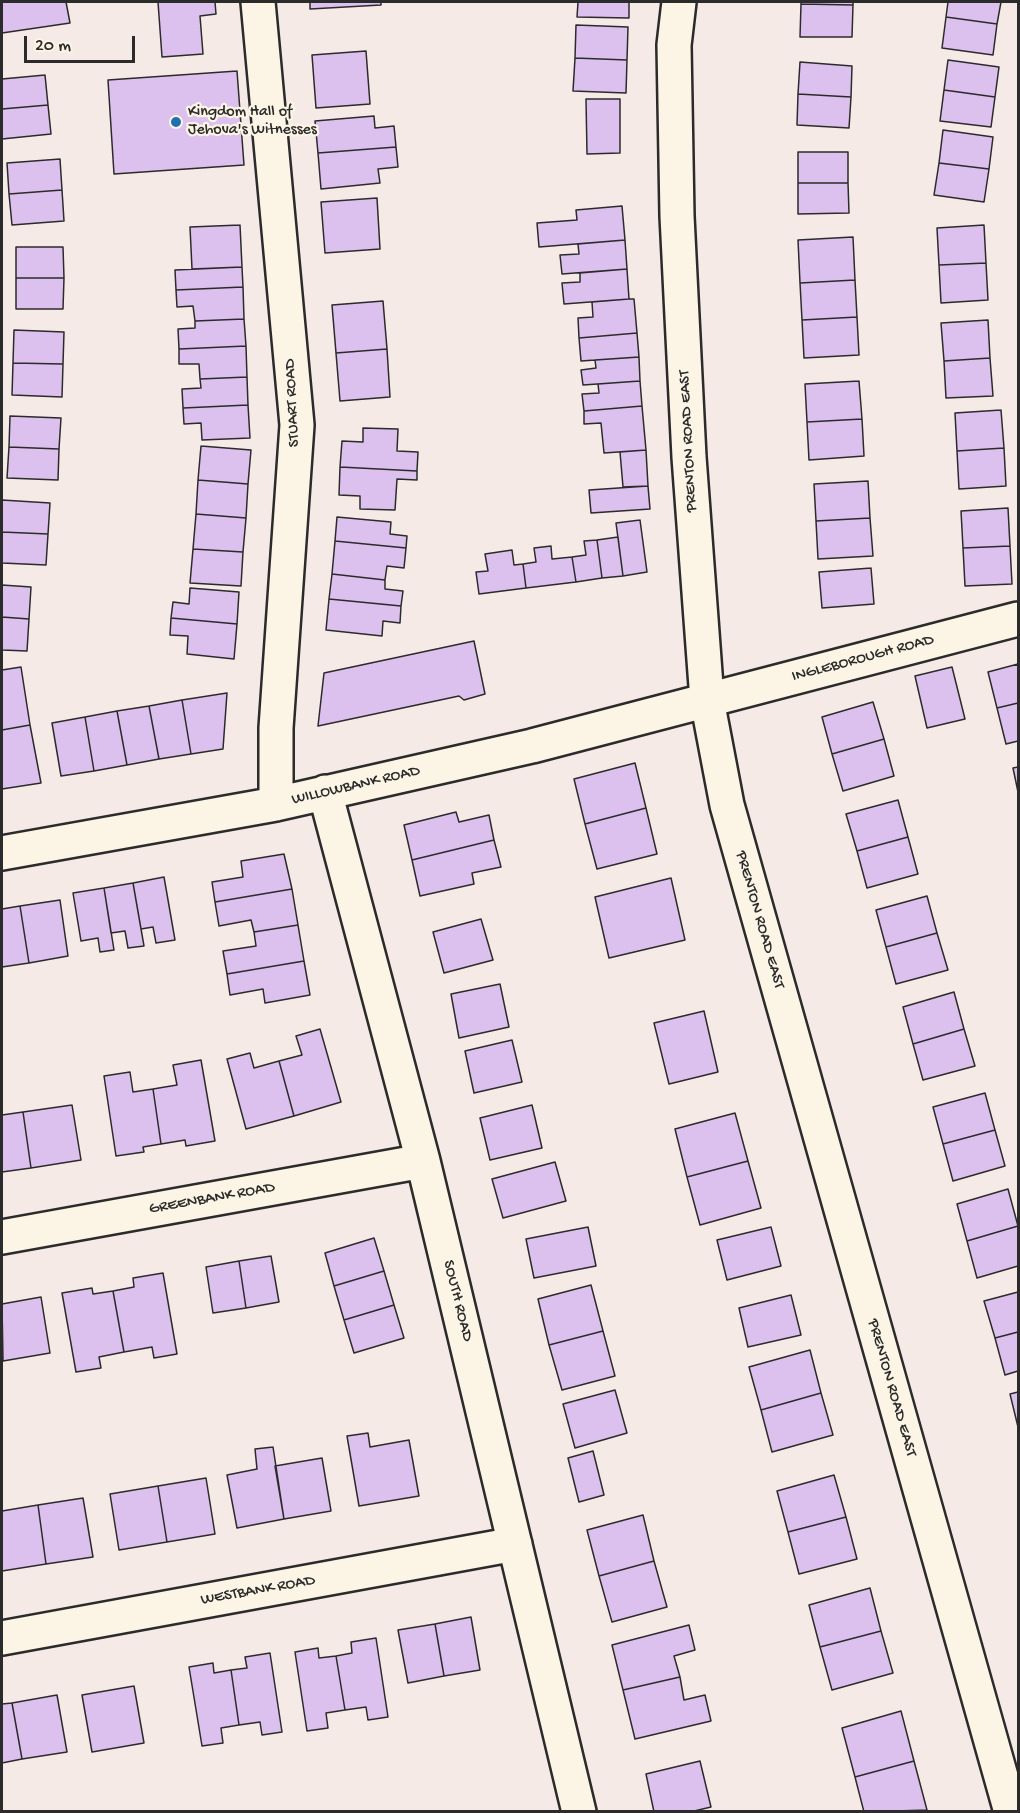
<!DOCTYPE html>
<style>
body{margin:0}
#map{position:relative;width:1020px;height:1813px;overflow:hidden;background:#f6eae7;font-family:"Gochi Hand",sans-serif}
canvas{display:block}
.frame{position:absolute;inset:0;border:3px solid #2b2b2b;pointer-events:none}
.scale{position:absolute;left:24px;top:36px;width:111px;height:27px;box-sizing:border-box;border:3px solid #2b2b2b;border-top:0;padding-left:8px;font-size:18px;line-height:21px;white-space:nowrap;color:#2b2b2b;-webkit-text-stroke:4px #fcf5e5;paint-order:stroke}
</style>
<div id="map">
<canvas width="1020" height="1813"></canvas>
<div class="frame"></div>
<div class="scale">20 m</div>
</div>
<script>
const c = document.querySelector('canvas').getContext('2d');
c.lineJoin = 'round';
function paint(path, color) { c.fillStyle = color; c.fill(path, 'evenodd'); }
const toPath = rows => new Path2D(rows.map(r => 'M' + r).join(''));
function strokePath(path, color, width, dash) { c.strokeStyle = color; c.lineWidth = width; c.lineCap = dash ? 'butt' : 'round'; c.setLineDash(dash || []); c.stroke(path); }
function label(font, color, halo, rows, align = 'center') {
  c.font = font + ' "Gochi Hand",sans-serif'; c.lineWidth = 4.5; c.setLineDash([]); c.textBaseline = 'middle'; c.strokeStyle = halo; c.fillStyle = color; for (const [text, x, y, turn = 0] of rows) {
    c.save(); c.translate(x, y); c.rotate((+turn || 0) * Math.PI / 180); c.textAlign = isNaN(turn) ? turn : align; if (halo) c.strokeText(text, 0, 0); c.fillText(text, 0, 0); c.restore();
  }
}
const building = toPath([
 [2,2,66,2,70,23,2,33,2,2],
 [158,2,215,2,216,14,200,16,203,54,162,57,158,2],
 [310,2,381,2,381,5,310,9,310,2],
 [578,2,629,2,629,18,577,17,578,2],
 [801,2,853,2,853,5,801,4,801,2],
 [948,2,1001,2,997,24,946,17,948,2],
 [801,4,853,5,852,37,800,37,801,4],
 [946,17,997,24,993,55,942,48,946,17],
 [576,25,628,27,627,60,575,58,576,25],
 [366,51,370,104,316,108,312,55,366,51],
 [575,58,627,60,626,93,573,91,575,58],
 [948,60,999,67,995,97,944,90,948,60],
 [800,62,852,66,851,97,798,94,800,62],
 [237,71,244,165,114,174,108,80,237,71],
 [45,75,48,105,2,109,2,79,45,75],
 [944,90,995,97,991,127,940,121,944,90],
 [798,94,851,97,849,128,797,125,798,94],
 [586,99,620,99,620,153,587,154,586,99],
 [48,105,51,134,2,139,2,109,48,105],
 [374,116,375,128,394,126,396,147,318,153,315,121,374,116],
 [943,130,993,137,989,169,939,163,943,130],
 [396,147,398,167,378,169,380,183,321,189,318,153,396,147],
 [798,152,848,152,848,183,798,183,798,152],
 [60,159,62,190,9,194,7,163,60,159],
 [939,163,989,169,984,202,934,195,939,163],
 [798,183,848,183,849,213,798,214,798,183],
 [62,190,64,221,12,225,9,194,62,190],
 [377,198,380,249,325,253,321,202,377,198],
 [622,206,625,240,539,247,537,223,577,220,576,210,622,206],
 [240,225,242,267,192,269,190,227,240,225],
 [984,225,986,263,939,265,937,228,984,225],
 [853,237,855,280,800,283,798,240,853,237],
 [625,240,627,269,562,274,560,255,579,254,578,244,625,240],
 [16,247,63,247,64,278,16,278,16,247],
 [986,263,988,300,941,303,939,265,986,263],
 [242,267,243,287,176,290,175,270,242,267],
 [627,269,629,299,564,304,562,283,580,282,580,273,627,269],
 [16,278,64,278,63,309,16,309,16,278],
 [855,280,857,317,802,320,800,283,855,280],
 [243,287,244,319,195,321,193,306,177,307,176,290,243,287],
 [629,299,634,299,637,333,579,338,578,318,593,317,592,302,629,299],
 [383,301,387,349,336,353,332,305,383,301],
 [857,317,859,355,804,358,802,320,857,317],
 [244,319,246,346,179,349,178,329,195,328,195,321,244,319],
 [988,320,990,358,944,361,941,323,988,320],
 [14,330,64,332,63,364,13,363,14,330],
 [637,333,639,357,581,361,579,338,637,333],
 [246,346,247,377,200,379,199,364,179,364,179,349,246,346],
 [387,349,390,397,340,401,336,353,387,349],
 [639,357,640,381,583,385,581,370,596,368,595,360,639,357],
 [990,358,993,396,946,398,944,361,990,358],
 [13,363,63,364,62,397,12,395,13,363],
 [247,377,248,405,183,408,182,389,201,388,200,379,247,377],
 [640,381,642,406,584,411,582,394,599,393,598,384,640,381],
 [859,381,862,419,807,422,805,384,859,381],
 [248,405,250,438,202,440,201,423,184,424,183,408,248,405],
 [642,406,646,450,604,453,601,423,584,424,584,411,642,406],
 [1001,410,1004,448,957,451,955,413,1001,410],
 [10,416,61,418,59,449,9,447,10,416],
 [862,419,864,456,809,460,807,422,862,419],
 [363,428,398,429,397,451,418,452,417,471,340,467,342,441,363,442,363,428],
 [201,446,251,450,248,484,198,480,201,446],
 [9,447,59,449,58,480,7,478,9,447],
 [1004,448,1006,486,959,489,957,451,1004,448],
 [646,450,648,486,623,487,620,452,646,450],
 [340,467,417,471,417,480,397,479,395,510,360,509,360,496,339,495,340,467],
 [198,480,248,484,246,518,196,514,198,480],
 [868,481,870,518,816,521,814,484,868,481],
 [648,486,650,509,591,513,589,490,648,486],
 [2,500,50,503,48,534,2,532,2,500],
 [1008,508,1010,546,963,548,961,511,1008,508],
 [196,514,246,518,243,552,193,549,196,514],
 [337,517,391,522,390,534,407,536,406,548,335,541,337,517],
 [870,518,873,556,818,559,816,521,870,518],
 [640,520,647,572,623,576,616,523,640,520],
 [2,532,48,534,46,565,2,563,2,532],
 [618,537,623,576,602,578,597,540,618,537],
 [597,540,602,578,576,582,572,557,586,555,584,541,597,540],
 [335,541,406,548,404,568,387,566,385,580,332,574,335,541],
 [551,546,552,559,572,557,576,582,526,588,523,564,536,562,534,548,551,546],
 [1010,546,1012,584,965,586,963,548,1010,546],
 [193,549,243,552,241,586,190,583,193,549],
 [512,550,514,565,523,564,526,588,479,594,476,572,488,571,485,554,512,550],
 [871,568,874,604,822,608,819,572,871,568],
 [332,574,385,580,385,589,403,591,401,606,329,599,332,574],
 [2,585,31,587,29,619,2,617,2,585],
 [190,588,239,592,237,624,171,618,173,602,189,604,190,588],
 [329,599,401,606,400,623,383,621,382,636,326,630,329,599],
 [2,617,29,619,27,651,2,650,2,617],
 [171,618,237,624,234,659,187,654,188,636,170,635,171,618],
 [474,641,485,694,464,700,459,696,318,726,324,673,474,641],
 [1018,664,1018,703,997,708,988,672,1018,664],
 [21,667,30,725,2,730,2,670,21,667],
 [952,667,965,719,927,728,915,676,952,667],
 [227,693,223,749,191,754,182,700,227,693],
 [182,700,191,754,159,759,149,706,182,700],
 [873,702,884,739,832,754,822,717,873,702],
 [1018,703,1018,741,1006,744,997,708,1018,703],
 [149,706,159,759,127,765,117,711,149,706],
 [117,711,127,765,94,771,85,717,117,711],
 [85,717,94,771,61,776,52,723,85,717],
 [30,725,41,783,2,789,2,730,30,725],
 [884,739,894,776,843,791,832,754,884,739],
 [635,763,646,808,585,824,574,779,635,763],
 [1018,767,1018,792,1013,768,1018,767],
 [898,800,908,837,857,851,846,814,898,800],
 [646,808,657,854,597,869,585,824,646,808],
 [456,812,459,822,489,815,494,840,412,860,404,825,456,812],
 [908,837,918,874,867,888,857,851,908,837],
 [494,840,501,867,472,873,474,884,420,896,412,860,494,840],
 [284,854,292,889,215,902,212,882,243,877,241,861,284,854],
 [164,877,175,940,156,943,153,927,141,929,133,883,164,877],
 [671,878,685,940,609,958,595,897,671,878],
 [133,883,144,946,128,948,125,931,111,933,104,888,133,883],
 [104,888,114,950,100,952,98,938,81,941,73,893,104,888],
 [292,889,298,925,254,932,251,920,219,926,215,902,292,889],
 [927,896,937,933,886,947,876,910,927,896],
 [60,900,68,956,29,963,20,906,60,900],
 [20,906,29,963,2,967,2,909,20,906],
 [481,919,493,960,444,973,433,932,481,919],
 [298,925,304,961,227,974,223,951,256,946,254,932,298,925],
 [937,933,948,970,896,984,886,947,937,933],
 [304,961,310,995,265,1003,263,989,230,995,227,974,304,961],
 [500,984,509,1027,459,1038,451,994,500,984],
 [954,992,964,1029,913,1044,903,1007,954,992],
 [704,1011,718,1072,669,1084,654,1023,704,1011],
 [320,1029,341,1102,294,1116,279,1061,302,1055,296,1036,320,1029],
 [964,1029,975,1066,923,1080,913,1044,964,1029],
 [512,1040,522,1082,474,1093,465,1051,512,1040],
 [250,1053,254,1068,279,1061,294,1116,246,1129,227,1059,250,1053],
 [201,1060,215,1141,186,1146,185,1140,161,1144,153,1089,177,1085,173,1065,201,1060],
 [130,1072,133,1092,153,1089,161,1144,143,1147,144,1152,116,1156,104,1076,130,1072],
 [985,1093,995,1130,943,1144,933,1107,985,1093],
 [72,1105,81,1160,31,1168,23,1112,72,1105],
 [532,1105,542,1148,490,1160,480,1118,532,1105],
 [23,1112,31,1168,2,1172,2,1115,23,1112],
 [735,1113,748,1161,687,1177,675,1129,735,1113],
 [995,1130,1005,1166,953,1181,943,1144,995,1130],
 [748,1161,761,1208,700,1225,687,1177,748,1161],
 [555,1162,566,1201,503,1218,492,1179,555,1162],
 [1008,1189,1018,1226,967,1241,957,1204,1008,1189],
 [1018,1226,1018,1266,977,1278,967,1241,1018,1226],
 [588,1227,596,1266,534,1278,526,1239,588,1227],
 [771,1227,781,1266,727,1280,717,1240,771,1227],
 [374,1238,384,1271,334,1286,325,1253,374,1238],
 [271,1256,279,1302,246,1308,239,1261,271,1256],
 [239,1261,246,1308,213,1313,206,1267,239,1261],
 [384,1271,394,1305,344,1320,334,1286,384,1271],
 [163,1273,177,1354,154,1358,152,1347,124,1352,113,1291,134,1287,133,1278,163,1273],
 [591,1285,603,1331,549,1345,538,1299,591,1285],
 [92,1288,93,1294,113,1291,124,1352,99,1357,101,1368,76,1372,62,1293,92,1288],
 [1018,1292,1018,1332,995,1338,984,1301,1018,1292],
 [791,1295,801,1335,748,1347,739,1308,791,1295],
 [41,1297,50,1353,3,1361,2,1304,41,1297],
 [394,1305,404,1338,354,1353,344,1320,394,1305],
 [603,1331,615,1376,562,1390,549,1345,603,1331],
 [1018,1332,1018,1371,1005,1375,995,1338,1018,1332],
 [810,1350,821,1393,761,1410,749,1367,810,1350],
 [615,1390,627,1433,575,1448,563,1404,615,1390],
 [1018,1392,1018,1427,1010,1394,1018,1392],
 [821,1393,833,1435,772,1452,761,1410,821,1393],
 [368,1433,370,1447,409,1440,419,1496,359,1506,347,1436,368,1433],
 [273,1447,284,1519,237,1528,227,1475,257,1469,255,1449,273,1447],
 [593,1451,604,1495,579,1502,568,1458,593,1451],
 [322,1458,331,1511,284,1519,275,1466,322,1458],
 [834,1475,846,1517,788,1532,777,1491,834,1475],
 [206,1478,215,1534,167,1542,158,1486,206,1478],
 [158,1486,167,1542,119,1550,110,1494,158,1486],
 [83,1498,93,1557,46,1564,38,1505,83,1498],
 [38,1505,46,1564,2,1571,2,1511,38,1505],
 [643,1515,654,1561,599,1576,587,1530,643,1515],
 [846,1517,857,1559,799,1574,788,1532,846,1517],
 [654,1561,667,1607,612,1622,599,1576,654,1561],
 [870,1588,881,1631,820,1647,809,1605,870,1588],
 [471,1617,480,1670,444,1676,435,1624,471,1617],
 [435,1624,444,1676,408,1683,398,1630,435,1624],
 [689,1625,695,1650,674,1656,680,1677,623,1690,612,1645,689,1625],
 [881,1631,893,1673,832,1690,820,1647,881,1631],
 [376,1638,388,1717,368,1720,366,1707,345,1710,336,1656,352,1653,351,1642,376,1638],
 [318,1648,319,1658,336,1656,345,1710,326,1713,328,1728,307,1731,295,1652,318,1648],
 [270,1653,282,1732,262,1735,260,1722,239,1725,231,1670,247,1668,245,1657,270,1653],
 [213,1663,214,1673,231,1670,239,1725,221,1728,223,1743,202,1746,189,1667,213,1663],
 [680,1677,684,1700,705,1695,711,1721,635,1739,623,1690,680,1677],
 [134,1686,144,1743,92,1752,82,1695,134,1686],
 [57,1695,67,1752,22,1759,12,1703,57,1695],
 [12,1703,22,1759,2,1763,2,1704,12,1703],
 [901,1711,914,1761,855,1777,842,1728,901,1711],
 [700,1761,711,1807,690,1812,654,1812,646,1774,700,1761],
 [914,1761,927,1810,864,1812,855,1777,914,1761]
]);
paint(building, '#dcc0ee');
strokePath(building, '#2b2b2b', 1.5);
const minor = toPath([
 [258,2,297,425,276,728,276,804],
 [679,2,674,45,677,216,689,457,707,700,727,805,1011,1812],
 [325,792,423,1161,579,1812],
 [2,853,276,804,532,746,1018,619],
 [2,1237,423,1161],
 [2,1638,515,1544]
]);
strokePath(minor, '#2b2b2b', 38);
strokePath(minor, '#fcf5e5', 33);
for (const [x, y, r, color] of [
 [176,122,6,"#1f6fb2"]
]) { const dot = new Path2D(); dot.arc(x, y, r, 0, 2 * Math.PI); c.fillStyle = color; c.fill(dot); strokePath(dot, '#fcf5e5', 2); }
label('16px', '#2b2b2b', '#fcf5e5', [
 ["Kingdom Hall of",188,113],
 ["Jehova's Witnesses",188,131]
], 'left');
label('16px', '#2b2b2b', '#fcf5e5', [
 ["STUART ROAD",293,403,-93],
 ["PRENTON ROAD EAST",689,441,-93],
 ["INGLEBOROUGH ROAD",863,659,-15],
 ["WILLOWBANK ROAD",356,786,-13],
 ["PRENTON ROAD EAST",759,920,74],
 ["GREENBANK ROAD",212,1199,-10],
 ["SOUTH ROAD",457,1301,76],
 ["PRENTON ROAD EAST",891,1388,74],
 ["WESTBANK ROAD",258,1591,-10]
]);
</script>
